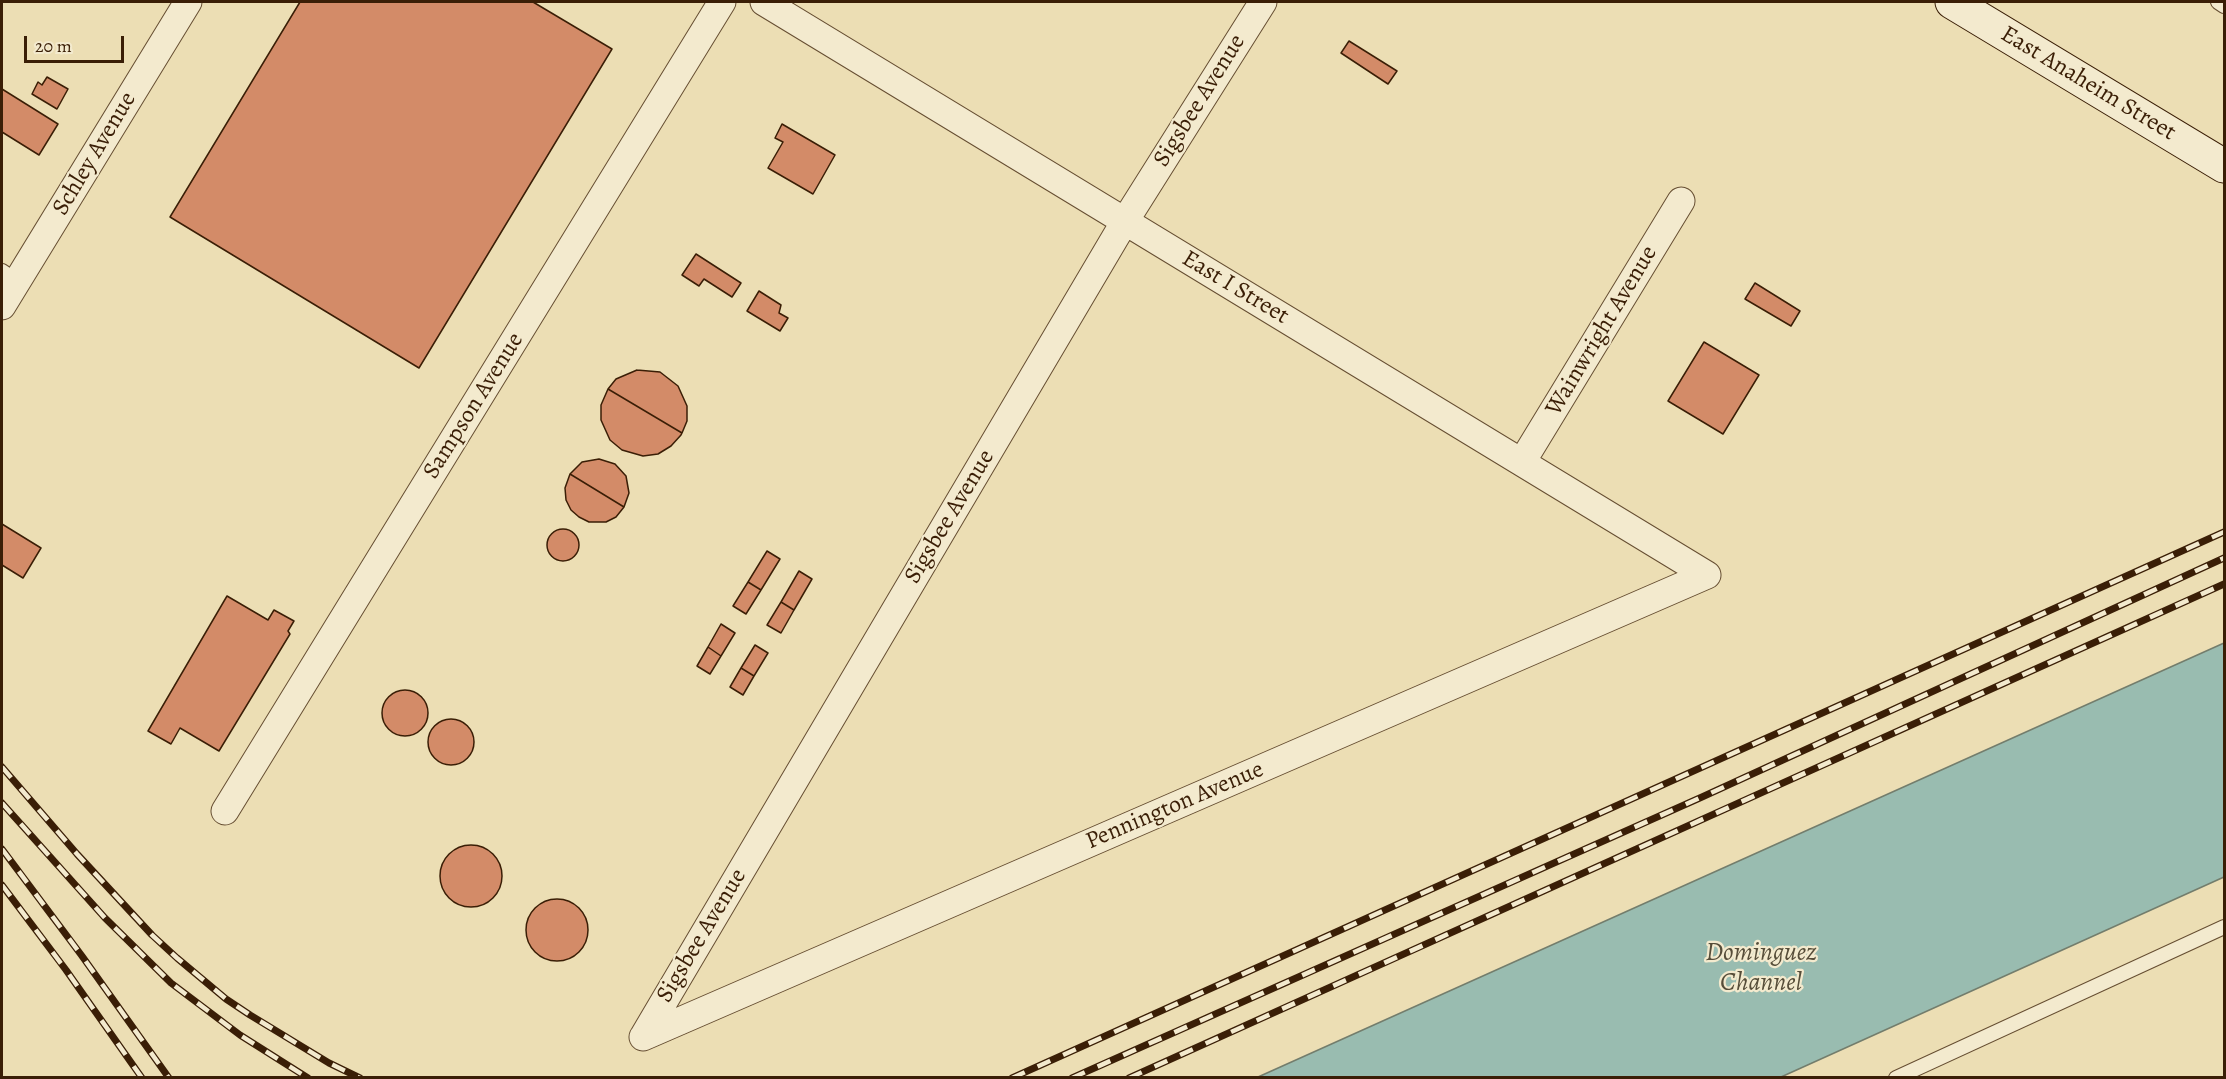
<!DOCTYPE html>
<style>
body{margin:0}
#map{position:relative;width:2226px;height:1079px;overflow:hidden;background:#ecdeb4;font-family:Alegreya,serif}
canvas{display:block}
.frame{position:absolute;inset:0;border:3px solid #3a1e06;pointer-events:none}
.scale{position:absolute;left:24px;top:36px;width:100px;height:27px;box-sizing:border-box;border:3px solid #3a1e06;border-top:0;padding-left:8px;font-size:18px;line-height:21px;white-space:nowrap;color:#3a1e06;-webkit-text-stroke:4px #f3eace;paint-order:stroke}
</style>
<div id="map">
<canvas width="2226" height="1079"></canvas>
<div class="frame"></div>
<div class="scale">20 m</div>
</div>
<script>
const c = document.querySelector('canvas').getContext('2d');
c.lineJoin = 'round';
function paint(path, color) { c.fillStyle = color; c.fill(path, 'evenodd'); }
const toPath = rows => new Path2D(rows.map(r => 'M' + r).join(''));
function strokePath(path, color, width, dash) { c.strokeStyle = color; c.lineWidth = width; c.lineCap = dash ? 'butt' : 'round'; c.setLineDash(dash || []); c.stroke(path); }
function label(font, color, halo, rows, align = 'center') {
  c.font = font + ' Alegreya,serif'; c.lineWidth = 4.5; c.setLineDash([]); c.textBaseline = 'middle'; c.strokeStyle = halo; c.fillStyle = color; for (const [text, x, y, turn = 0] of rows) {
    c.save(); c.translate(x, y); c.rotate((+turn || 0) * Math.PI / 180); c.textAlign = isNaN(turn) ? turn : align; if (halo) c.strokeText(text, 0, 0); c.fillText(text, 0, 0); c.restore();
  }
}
const water = toPath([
 [2224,643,2224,877,1781,1077,1258,1077,2224,643]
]);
paint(water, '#99bcb0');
strokePath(water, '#737d6c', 1.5);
const building = toPath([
 [300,2,533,2,612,49,419,368,170,217,300,2],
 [1349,41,1397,71,1388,84,1341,53,1349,41],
 [47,77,68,89,57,109,32,94,38,82,42,85,47,77],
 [2,89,58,124,39,155,2,132,2,89],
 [782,124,835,155,813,194,768,168,783,142,775,138,782,124],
 [696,254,741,283,732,297,704,279,699,286,682,275,696,254],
 [1755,283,1800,311,1791,326,1745,299,1755,283],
 [759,291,781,305,779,313,788,318,780,331,747,311,759,291],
 [1704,342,1759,375,1723,434,1668,401,1704,342],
 [637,370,660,372,678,386,687,406,687,421,682,433,608,389,616,379,637,370],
 [608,389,682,433,681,435,671,446,658,454,643,456,622,450,610,440,601,420,601,405,608,389],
 [599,459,615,464,626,476,629,493,624,507,570,474,582,462,599,459],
 [570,474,624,507,616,517,606,522,589,522,579,517,571,510,566,500,565,488,570,474],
 [2,524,41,548,23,578,2,565,2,524],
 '547 545a16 16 0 1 1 32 0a16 16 0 1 1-32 0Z',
 [767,551,780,559,761,590,748,582,767,551],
 [799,571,812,579,794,610,781,602,799,571],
 [748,582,761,590,746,614,733,606,748,582],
 [227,596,268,620,274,610,294,621,288,631,290,634,219,751,180,728,171,744,148,731,227,596],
 [781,602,794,610,781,633,767,625,781,602],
 [721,624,735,633,721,656,708,647,721,624],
 [755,645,768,653,754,676,741,668,755,645],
 [708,647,721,656,710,674,697,666,708,647],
 [741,668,754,676,743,695,730,687,741,668],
 '382 713a23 23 0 1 1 46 0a23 23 0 1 1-46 0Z',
 '428 742a23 23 0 1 1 46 0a23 23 0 1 1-46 0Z',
 '440 876a31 31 0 1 1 62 0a31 31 0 1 1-62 0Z',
 '526 930a31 31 0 1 1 62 0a31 31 0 1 1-62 0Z'
]);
paint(building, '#d38b68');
strokePath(building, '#3a1e06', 1.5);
const lane = toPath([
 [2218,2,2224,6],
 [2,271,17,281],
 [1896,1078,2224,927]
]);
const street = toPath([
 [764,2,1707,575],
 [2,306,188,2],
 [1522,462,1681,201],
 [225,811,722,2],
 [643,1037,1125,221,1263,2],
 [643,1037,1707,575]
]);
const secondary = toPath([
 [1952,2,2224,166]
]);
strokePath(lane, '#664e32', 16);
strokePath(street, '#664e32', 29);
strokePath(secondary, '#3a1e06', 35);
strokePath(lane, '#f3eace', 14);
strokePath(street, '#f3eace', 27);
strokePath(secondary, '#f3eace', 33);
const rail = toPath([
 [2,767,77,854,152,935,177,958,226,999,250,1015,329,1063,360,1078],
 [2,803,105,918,171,983,240,1035,308,1078],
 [2,849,82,956,169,1078],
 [2,885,66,970,142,1078],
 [1012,1078,2224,532],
 [1072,1078,1702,797,2224,558],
 [1129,1078,2224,584]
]);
strokePath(rail, '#3a1e06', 7);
strokePath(rail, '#f3eace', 4.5, [14]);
label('24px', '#3a1e06', '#f3eace', [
 ["East Anaheim Street",2088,84,31],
 ["Sigsbee Avenue",1200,101,-58],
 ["Schley Avenue",95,154,-59],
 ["East I Street",1235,288,31],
 ["Wainwright Avenue",1602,331,-59],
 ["Sampson Avenue",474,406,-58],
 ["Sigsbee Avenue",950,517,-59],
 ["Pennington Avenue",1175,806,-23],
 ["Sigsbee Avenue",702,936,-59]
]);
label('italic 26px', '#564d39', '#f3eace', [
 ["Dominguez",1761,954],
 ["Channel",1761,984]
]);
</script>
